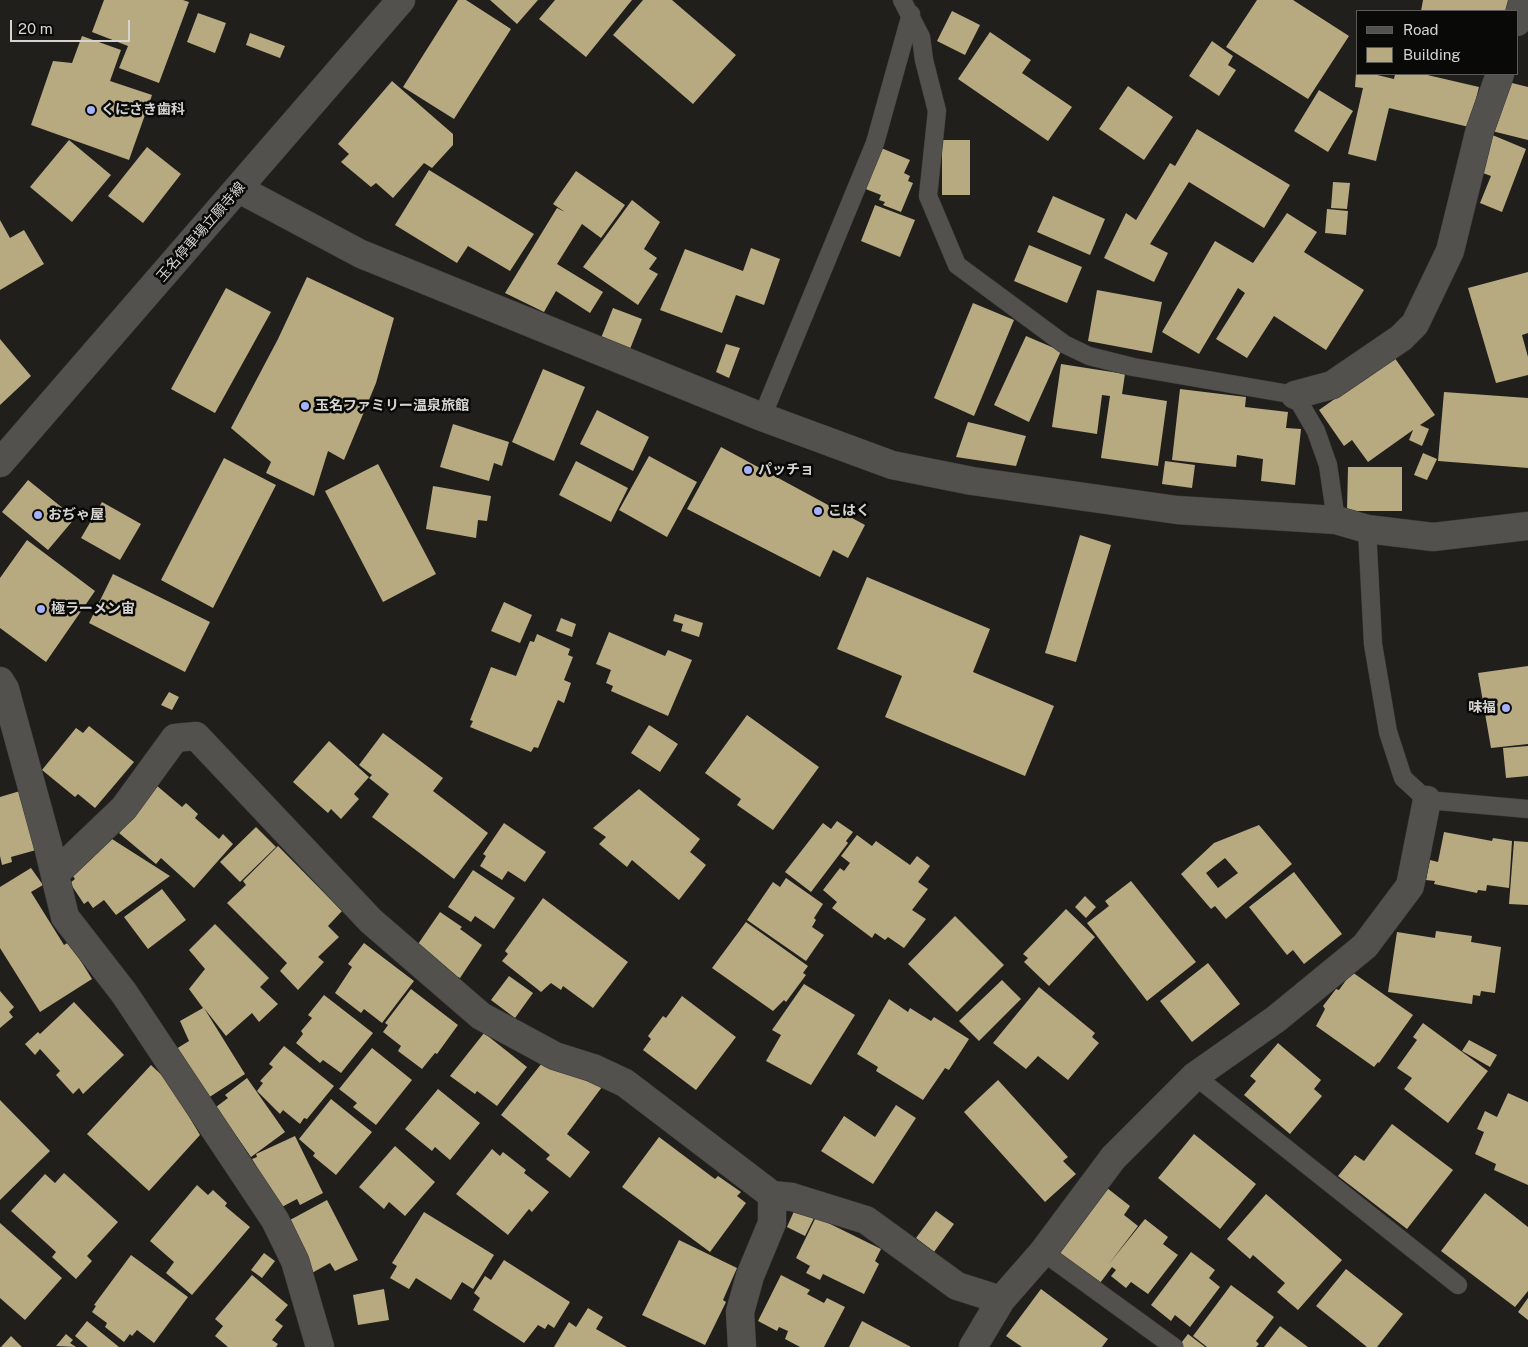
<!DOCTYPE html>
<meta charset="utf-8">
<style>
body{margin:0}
#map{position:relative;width:1528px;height:1347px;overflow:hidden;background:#201f1c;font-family:"Public Sans",sans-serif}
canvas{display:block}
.legend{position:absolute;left:1356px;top:10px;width:162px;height:65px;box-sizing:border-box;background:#090908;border:1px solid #5b5a58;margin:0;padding:6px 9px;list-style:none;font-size:15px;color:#d5d4d1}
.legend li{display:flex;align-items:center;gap:10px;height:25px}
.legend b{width:25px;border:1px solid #5b5a58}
.scale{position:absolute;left:10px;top:20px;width:120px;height:22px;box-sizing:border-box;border:2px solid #d5d4d1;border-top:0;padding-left:6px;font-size:15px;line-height:18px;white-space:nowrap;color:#d5d4d1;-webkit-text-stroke:4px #090908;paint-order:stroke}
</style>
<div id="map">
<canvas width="1528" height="1347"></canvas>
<ul class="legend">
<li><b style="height:6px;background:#52514d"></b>Road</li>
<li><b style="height:14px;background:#b8aa80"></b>Building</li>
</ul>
<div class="scale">20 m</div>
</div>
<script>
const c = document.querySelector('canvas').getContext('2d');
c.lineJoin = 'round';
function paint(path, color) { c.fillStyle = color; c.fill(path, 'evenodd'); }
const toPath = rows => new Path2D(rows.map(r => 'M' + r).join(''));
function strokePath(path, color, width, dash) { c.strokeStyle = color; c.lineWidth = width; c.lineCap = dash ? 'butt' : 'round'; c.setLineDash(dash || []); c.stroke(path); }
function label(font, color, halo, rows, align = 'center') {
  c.font = font + ' "Public Sans","Noto Sans JP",sans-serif'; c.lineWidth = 5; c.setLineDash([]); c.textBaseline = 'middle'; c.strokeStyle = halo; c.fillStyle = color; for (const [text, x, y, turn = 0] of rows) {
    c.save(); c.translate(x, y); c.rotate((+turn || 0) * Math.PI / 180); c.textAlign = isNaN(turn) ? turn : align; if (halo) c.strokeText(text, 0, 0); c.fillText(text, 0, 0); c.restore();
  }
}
paint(toPath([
 [104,0,183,0,189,2,159,83,119,68,128,46,92,32],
 [458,0,466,0,511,29,454,119,403,87],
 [490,0,538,0,517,24],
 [555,0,632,0,586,57,539,19],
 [643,0,672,0,736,55,693,104,613,35],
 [1257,0,1293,0,1349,36,1308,99,1226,47],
 [1423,0,1512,0,1509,11,1421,11],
 [952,11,980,25,965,55,937,41],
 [198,13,226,23,215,53,187,42],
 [990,32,1031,60,1022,73,1072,107,1048,141,958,79],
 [250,33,285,46,280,58,246,45],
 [82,36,121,50,110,81,152,95,129,160,31,125,53,61,72,63],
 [1212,41,1233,56,1228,65,1236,70,1219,96,1189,76],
 [1356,74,1373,74,1394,79,1395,74,1423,74,1479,87,1469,127,1389,108,1376,161,1348,154,1363,88,1355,87],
 [392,81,453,134,453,145,432,168,424,163,393,198,376,183,371,187,341,162,349,154,338,144],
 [1504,81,1528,87,1528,140,1492,131],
 [1128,86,1173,117,1144,160,1099,129],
 [1319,90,1353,111,1328,152,1294,131],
 [1197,129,1290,185,1264,228,1189,182,1150,244,1168,253,1154,282,1104,258,1126,213,1136,220,1170,163,1175,166],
 [1490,134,1526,149,1502,212,1480,203,1491,176,1475,170],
 [69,140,111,175,72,222,30,187],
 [942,140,970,140,970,195,942,195],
 [874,145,910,160,904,173,910,176,908,181,913,183,901,212,883,205,885,202,879,200,881,195,858,186],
 [147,147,181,174,143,223,108,196],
 [429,170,534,234,510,271,468,246,457,263,395,225],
 [576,171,625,205,601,238,582,224,557,264,603,292,590,313,556,291,544,312,505,293,557,208,565,212,553,204],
 [1333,182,1350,183,1347,209,1331,208],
 [1053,196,1105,219,1090,255,1037,232],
 [632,200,660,222,644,249,657,258,649,269,658,274,638,305,583,267],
 [875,205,915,220,900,257,861,241],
 [1327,209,1348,211,1346,235,1325,233],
 [1287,213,1317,232,1304,252,1364,290,1326,350,1274,316,1247,358,1216,339,1245,293,1238,288,1199,354,1162,332,1215,241,1253,263],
 [0,220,10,238,24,230,44,264,0,290],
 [1029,245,1082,267,1067,303,1014,281],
 [751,248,780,259,764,305,736,295,722,333,660,310,685,249,743,271],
 [1528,272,1528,333,1522,335,1528,357,1528,375,1496,383,1468,288],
 [307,277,394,318,376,383,344,460,328,451,314,496,266,473,271,462,231,428,278,339],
 [226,288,271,312,215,413,171,389],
 [1097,290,1162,302,1152,353,1088,341],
 [973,303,1014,320,974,416,934,398],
 [613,308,642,319,630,349,601,338],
 [1026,336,1061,351,1029,422,994,405],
 [0,339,31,376,0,405],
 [726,344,740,348,729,378,716,372],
 [1394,357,1435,415,1420,425,1429,429,1422,446,1409,440,1413,430,1368,462,1352,440,1344,446,1319,410],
 [1061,364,1125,374,1122,394,1167,401,1158,466,1101,458,1110,396,1102,395,1097,434,1052,427],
 [543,369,585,387,554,461,512,442],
 [1180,389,1246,397,1245,407,1288,412,1286,428,1301,429,1295,485,1261,481,1263,459,1237,455,1236,467,1172,460],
 [1444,392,1528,398,1528,468,1438,461],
 [597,410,649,437,633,471,580,444],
 [968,422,1026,436,1016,466,956,457],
 [453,424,509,442,502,466,494,463,489,481,440,467],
 [721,447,865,525,848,558,833,550,820,577,687,509],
 [1423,453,1437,459,1427,480,1414,475],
 [649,456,697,482,667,537,619,510],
 [224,458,276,485,213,608,161,580],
 [576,461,628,488,611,522,559,495],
 [1165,461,1195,465,1192,488,1162,484],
 [378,464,436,574,383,602,325,491],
 [1348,467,1402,467,1402,511,1347,511],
 [28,480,75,518,48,550,2,512],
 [433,486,491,496,487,521,478,520,476,538,426,529],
 [102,502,141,524,120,560,81,538],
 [1080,535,1111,545,1076,662,1045,653],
 [27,540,95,591,46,662,0,628,0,578],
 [113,574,210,622,185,672,89,623],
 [867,577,990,629,973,672,1054,706,1025,776,885,717,902,676,837,649],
 [504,602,532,615,520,643,491,631],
 [675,614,703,623,699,637,681,631,683,624,673,621],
 [561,618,576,624,572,637,556,631],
 [609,632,665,656,668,650,692,660,668,716,611,691,613,686,606,683,611,670,596,664],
 [537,634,570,649,568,655,573,657,564,680,571,683,564,703,558,700,538,748,534,747,531,752,470,727,473,721,470,720,491,667,516,676,530,641,534,642],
 [1528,666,1528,744,1491,748,1478,673],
 [169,692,179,697,172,710,161,705],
 [747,715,819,767,773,830,737,805,741,799,705,773],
 [649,725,678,744,660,772,631,753],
 [89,726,134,762,95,808,78,794,75,797,42,770,76,728,83,733],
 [383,733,443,778,433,791,488,833,454,879,372,817,389,794,369,778,372,775,359,765],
 [329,741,369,777,354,794,359,799,341,819,331,809,328,813,293,782],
 [1528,746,1528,776,1506,778,1503,748],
 [156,785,182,807,186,803,198,814,195,818,219,839,223,834,233,844,194,888,161,858,156,864,119,833,128,823,125,820],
 [639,789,700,839,690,852,706,865,679,900,632,860,627,867,599,844,606,837,593,828],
 [20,791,36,850,11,857,12,862,2,865,0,856,0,797],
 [837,821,853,832,846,841,848,843,811,892,785,872,823,823,831,829],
 [504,823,546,852,525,882,508,871,502,880,480,866,486,856,483,854],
 [1259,825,1292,864,1226,919,1215,906,1211,909,1181,874,1214,843],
 [1225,858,1238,873,1218,888,1206,873],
 [256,827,276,847,240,882,220,862],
 [1444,832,1492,841,1493,838,1512,841,1509,888,1487,885,1486,891,1478,890,1477,893,1434,884,1435,881,1426,880,1430,860,1438,862],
 [857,835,872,846,876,841,910,865,917,856,930,866,918,882,928,889,912,910,926,919,904,948,888,937,885,940,875,933,872,938,832,908,837,902,823,890,840,868,844,871,850,863,841,856],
 [112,839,170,876,116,915,104,900,93,908,88,901,84,904,70,883,75,879,70,872,99,852,97,849],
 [1514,841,1528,842,1528,905,1509,904],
 [278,846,342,911,328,926,339,937,318,957,324,962,298,990,280,971,287,963,227,903,246,885,243,881],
 [31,868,43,885,31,892,64,945,69,942,92,979,40,1012,0,948,0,887],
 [473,870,515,898,494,929,475,916,471,922,448,907],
 [1294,872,1342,934,1304,964,1293,950,1287,955,1249,907],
 [786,878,823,904,814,918,816,920,812,927,824,935,806,961,747,920,773,882,780,887],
 [1131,881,1196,962,1147,1001,1087,923,1109,906,1105,901],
 [162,889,186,920,148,949,124,917],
 [1085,896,1096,907,1086,918,1075,907],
 [543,898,628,962,593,1008,563,986,561,990,551,983,541,992,502,961,508,954,505,951],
 [1066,909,1095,937,1049,986,1024,962,1028,958,1023,954],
 [440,912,462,927,460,929,482,945,460,978,458,977,454,982,414,950],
 [955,916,1004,965,957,1012,908,964],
 [746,922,808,966,803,973,806,975,786,1002,784,1000,773,1011,712,968],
 [215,924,269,978,260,987,278,1004,259,1022,252,1013,226,1036,204,1008,245,1074,208,1098,176,1049,189,1041,180,1021,203,1008,189,989,205,969,189,950],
 [1436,931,1472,936,1471,942,1501,947,1495,993,1481,991,1480,996,1473,995,1472,1004,1388,992,1397,932,1435,938],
 [364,943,414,981,382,1023,364,1009,361,1013,335,993,352,967,348,964],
 [1208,963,1240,1004,1192,1042,1160,1001],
 [1352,972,1413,1015,1379,1063,1378,1062,1374,1067,1316,1026,1325,1009,1323,1006,1336,989,1339,990],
 [509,976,533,993,515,1018,491,1000],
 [1002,980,1021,999,979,1041,959,1021],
 [804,984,855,1015,811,1085,766,1061,781,1035,772,1030],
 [1039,987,1095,1033,1092,1037,1099,1043,1068,1080,1038,1056,1026,1069,993,1043],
 [411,989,458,1025,437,1054,435,1053,422,1069,398,1051,401,1046,383,1032,388,1025,385,1023],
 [0,991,14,1007,9,1012,13,1017,0,1028],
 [324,995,373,1033,341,1073,323,1060,320,1063,296,1043,303,1034,301,1031,312,1018,308,1015],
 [682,996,736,1037,696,1090,643,1050,651,1039,648,1036,663,1016,666,1018],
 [889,999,908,1012,910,1008,931,1021,934,1017,969,1039,949,1070,945,1068,923,1100,876,1071,878,1067,857,1054],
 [74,1002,124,1055,83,1094,79,1088,73,1094,56,1075,60,1071,40,1049,35,1055,25,1044,38,1032,40,1034],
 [1423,1023,1488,1071,1448,1123,1404,1089,1412,1078,1397,1068,1417,1040,1413,1037],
 [484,1033,527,1067,497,1106,477,1091,475,1094,450,1076],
 [1469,1040,1497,1055,1490,1067,1462,1051],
 [1278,1043,1321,1080,1314,1089,1322,1096,1290,1134,1244,1095,1256,1081,1250,1076],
 [284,1046,334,1086,307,1119,304,1118,300,1124,283,1110,280,1114,257,1091,263,1083,260,1081,273,1067,269,1064],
 [372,1048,412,1080,376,1125,353,1107,357,1103,339,1089],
 [542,1063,602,1087,567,1134,590,1152,570,1178,546,1159,550,1155,501,1115],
 [151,1065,168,1081,200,1135,149,1191,87,1134],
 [247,1078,285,1132,251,1157,216,1107,228,1098,225,1095],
 [998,1080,1068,1157,1063,1161,1076,1174,1045,1202,964,1112],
 [438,1089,480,1123,450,1160,435,1147,432,1151,405,1129],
 [1508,1093,1528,1102,1528,1185,1494,1170,1496,1164,1475,1154,1484,1132,1477,1129,1485,1111,1497,1117],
 [331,1099,372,1132,336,1175,313,1156,315,1153,299,1139],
 [0,1100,50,1151,0,1200],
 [896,1105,916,1118,873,1184,821,1151,844,1116,875,1137],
 [1392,1124,1453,1170,1407,1229,1338,1176,1355,1155,1364,1161],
 [1194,1134,1256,1184,1220,1229,1158,1178],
 [295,1136,323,1193,300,1205,297,1199,280,1208,252,1159,257,1157,256,1154],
 [659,1137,715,1179,718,1176,741,1192,737,1196,746,1203,710,1252,622,1187],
 [395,1146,435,1182,405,1216,389,1202,384,1209,359,1187],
 [492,1149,500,1156,503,1152,526,1170,524,1173,549,1192,532,1212,529,1209,508,1235,456,1194],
 [64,1173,118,1222,87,1256,92,1261,76,1279,52,1257,56,1252,11,1211,45,1174,55,1183],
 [197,1185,208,1195,213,1190,227,1203,225,1206,250,1227,192,1295,166,1273,174,1262,150,1241],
 [1107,1188,1130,1206,1124,1215,1138,1226,1108,1265,1145,1219,1168,1237,1163,1244,1178,1255,1148,1294,1131,1282,1126,1288,1111,1276,1116,1270,1112,1267,1097,1287,1056,1256],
 [1485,1193,1528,1227,1528,1291,1515,1307,1441,1251],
 [1266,1194,1342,1260,1298,1310,1277,1292,1285,1283,1253,1255,1250,1259,1227,1239],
 [327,1200,358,1260,335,1271,330,1263,310,1274,290,1220],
 [795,1209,814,1218,805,1236,787,1227],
 [936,1211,954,1224,934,1252,916,1238],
 [424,1212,494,1255,473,1289,462,1282,451,1300,416,1278,409,1289,390,1278,397,1266,392,1263],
 [816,1217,881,1249,875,1261,879,1264,864,1294,823,1274,820,1280,806,1273,810,1266,796,1258],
 [0,1223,62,1278,25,1320,0,1298],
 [679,1240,737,1268,723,1300,726,1302,705,1345,642,1315],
 [1191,1252,1215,1270,1209,1278,1220,1287,1190,1327,1175,1315,1171,1321,1151,1305],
 [264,1253,275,1261,262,1278,251,1270],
 [131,1255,188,1297,154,1343,137,1330,132,1336,130,1334,124,1342,105,1327,107,1323,92,1312,96,1306,94,1305],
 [504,1260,570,1302,554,1328,548,1324,545,1329,538,1325,524,1343,473,1310,480,1298,474,1293,485,1276,491,1280],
 [1346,1269,1403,1314,1377,1347,1367,1347,1316,1306],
 [252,1275,288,1305,275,1320,283,1326,272,1340,278,1344,276,1347,228,1347,215,1336,223,1326,215,1319],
 [781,1275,810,1290,807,1294,824,1303,827,1298,845,1307,824,1347,800,1347,785,1339,788,1331,779,1327,777,1331,758,1321],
 [1231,1285,1274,1317,1256,1341,1259,1344,1256,1347,1207,1347,1193,1336],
 [384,1289,389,1320,358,1325,353,1295],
 [1041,1289,1108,1339,1102,1347,1022,1347,1006,1336],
 [1528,1298,1528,1320,1518,1312],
 [588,1308,603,1317,596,1329,627,1347,554,1347,569,1322,576,1327],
 [87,1321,119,1347,88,1347,75,1336],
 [862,1321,911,1347,849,1347],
 [1280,1326,1308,1347,1264,1347],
 [66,1334,73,1340,70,1343,76,1347,56,1346],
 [1188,1334,1205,1347,1178,1347],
 [11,1336,22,1347,1,1347]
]), '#b8aa80');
const service = toPath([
 [902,0,921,37,924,60,937,111,928,196,957,265,1064,344,1089,356,1133,367,1295,395,1316,431,1328,465,1336,520],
 [762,417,875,143,911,14],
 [1367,529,1373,644,1388,732,1403,778,1427,800,1528,809],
 [1195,1076,1458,1285],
 [1043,1252,1174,1347]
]);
const minor = toPath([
 [1517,22,1523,0],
 [239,189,361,254,762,417,892,465,972,481,1177,510,1336,520,1367,529,1433,537,1528,526],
 [1295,395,1332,385,1401,338,1415,324,1450,251,1479,133,1500,74],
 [0,681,5,689,48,846,65,917,124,993,275,1220,295,1261,320,1347],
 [56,873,124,808,175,738,196,736,371,921,481,1016,555,1056,593,1068,625,1083,772,1195,772,1223,750,1276,740,1312,742,1347],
 [772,1195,792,1197,866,1220,957,1286,1001,1300],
 [973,1347,1001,1300,1043,1252,1113,1158,1195,1076,1276,1019,1365,946,1410,886,1427,800]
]);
const secondary = toPath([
 [0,463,401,0]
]);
strokePath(service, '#3b3a37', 19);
strokePath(minor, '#3b3a37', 29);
strokePath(secondary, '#3b3a37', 29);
strokePath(service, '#52514d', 18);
strokePath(minor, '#52514d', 28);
strokePath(secondary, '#52514d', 28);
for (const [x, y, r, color] of [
 [91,110,5,"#a5b1fc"],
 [305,406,5,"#a5b1fc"],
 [748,470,5,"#a5b1fc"],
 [818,511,5,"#a5b1fc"],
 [38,515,5,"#a5b1fc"],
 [41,609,5,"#a5b1fc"],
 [1506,708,5,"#a5b1fc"]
]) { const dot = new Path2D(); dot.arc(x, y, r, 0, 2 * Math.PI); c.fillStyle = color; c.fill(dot); strokePath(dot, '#090908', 2); }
label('bold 14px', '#d5d4d1', '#090908', [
 ["くにさき歯科",101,110],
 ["玉名ファミリー温泉旅館",315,406],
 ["パッチョ",758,470],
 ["こはく",828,511],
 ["おぢゃ屋",48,515],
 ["極ラーメン宙",51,609],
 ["味福",1496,708,"right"]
], 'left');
label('14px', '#d5d4d1', '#090908', [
 ["玉名停車場立願寺線",201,232,-49]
]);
</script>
